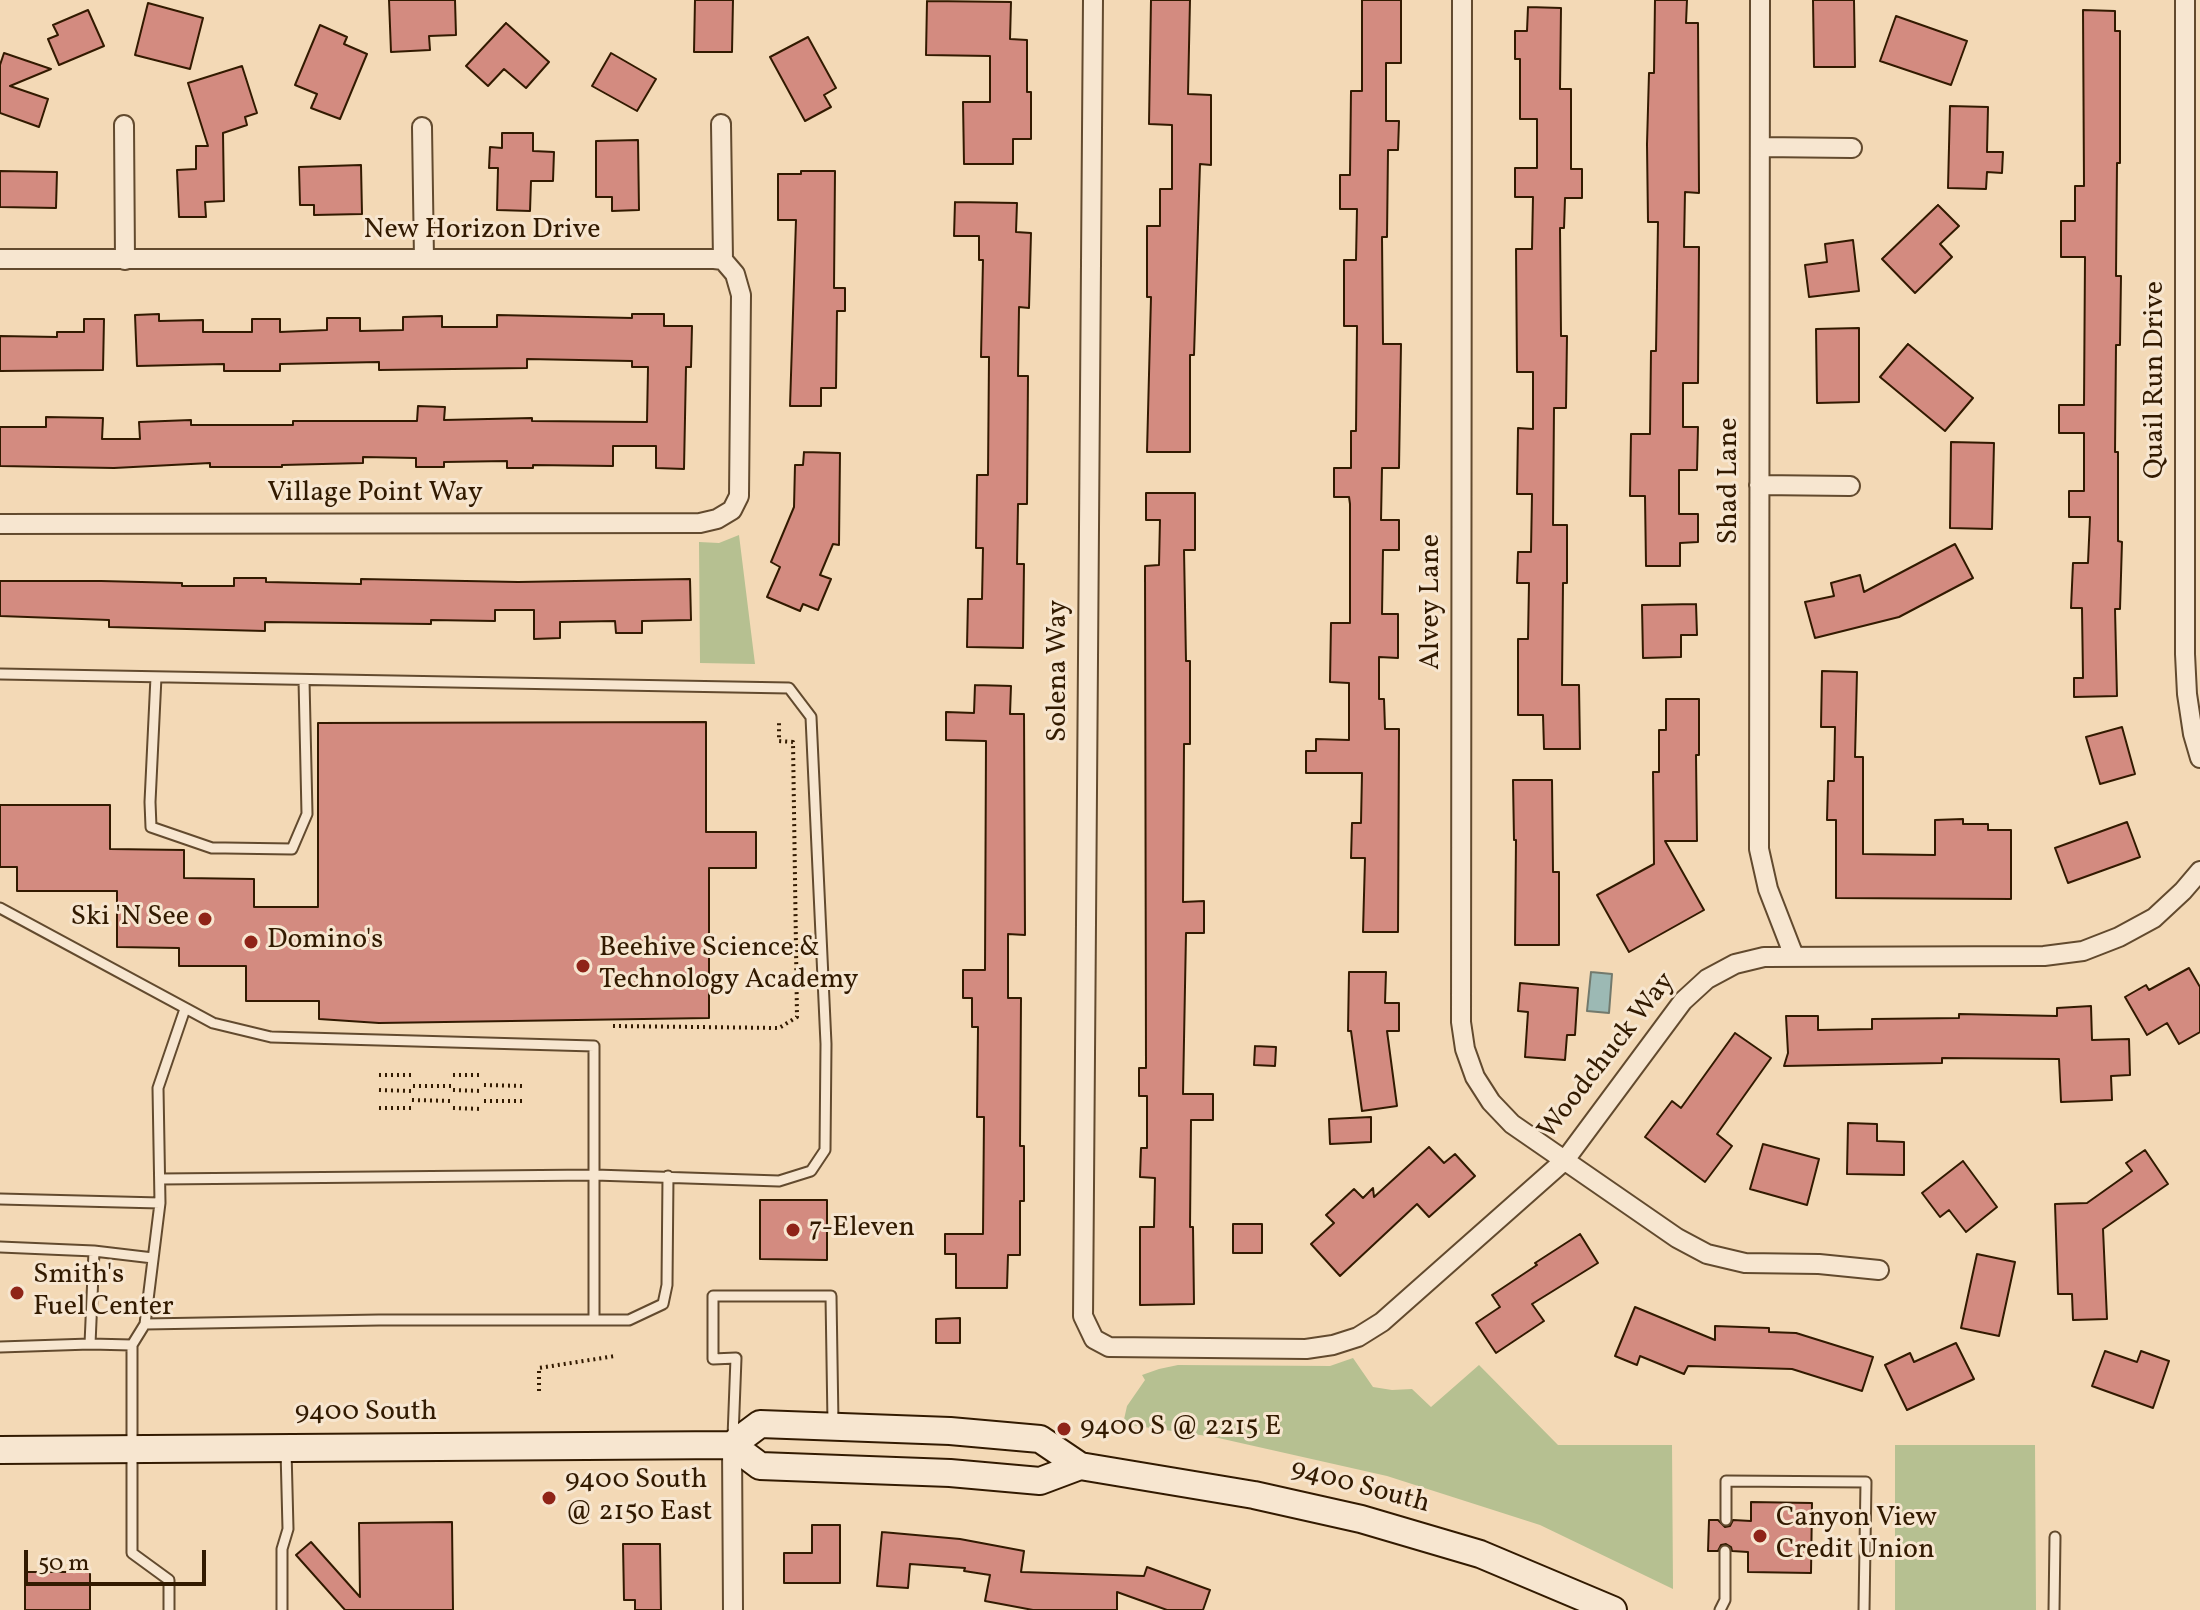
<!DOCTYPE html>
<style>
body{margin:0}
#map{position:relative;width:2200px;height:1610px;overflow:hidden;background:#f3d9b6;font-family:Vollkorn,serif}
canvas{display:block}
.scale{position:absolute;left:24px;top:1550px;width:182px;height:36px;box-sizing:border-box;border:4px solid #321a00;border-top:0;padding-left:10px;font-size:24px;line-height:28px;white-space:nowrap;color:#321a00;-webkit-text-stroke:6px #f7e6d0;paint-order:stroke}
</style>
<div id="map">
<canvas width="2200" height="1610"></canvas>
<div class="scale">50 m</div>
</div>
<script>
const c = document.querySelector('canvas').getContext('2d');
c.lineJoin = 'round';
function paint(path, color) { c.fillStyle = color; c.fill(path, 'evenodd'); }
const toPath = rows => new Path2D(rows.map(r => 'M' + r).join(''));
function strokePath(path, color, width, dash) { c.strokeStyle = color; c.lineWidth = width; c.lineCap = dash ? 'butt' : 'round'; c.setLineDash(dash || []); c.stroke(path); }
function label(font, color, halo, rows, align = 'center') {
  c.font = font + ' Vollkorn,serif'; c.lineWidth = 6; c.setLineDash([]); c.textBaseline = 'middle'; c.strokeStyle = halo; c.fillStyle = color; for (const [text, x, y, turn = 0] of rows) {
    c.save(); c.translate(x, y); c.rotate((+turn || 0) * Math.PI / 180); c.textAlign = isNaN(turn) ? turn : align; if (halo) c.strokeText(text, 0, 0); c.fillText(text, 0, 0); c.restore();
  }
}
paint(toPath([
 [739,535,755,664,700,663,699,542,719,543],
 [1353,1358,1373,1387,1392,1390,1412,1389,1431,1407,1479,1365,1558,1445,1672,1445,1673,1589,1540,1525,1387,1476,1214,1437,1123,1424,1127,1406,1145,1380,1142,1375,1159,1369,1178,1365,1330,1366],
 [1895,1445,2035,1445,2036,1610,1895,1610]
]), '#b6c091');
const water = toPath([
 [1591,972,1612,974,1609,1013,1587,1011,1591,972]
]);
paint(water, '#9cb9b4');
strokePath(water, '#72796c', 2);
const building = toPath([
 [389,0,455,0,456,35,429,36,430,50,391,52,389,0],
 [695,0,733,0,732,52,694,52,695,0],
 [1151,0,1190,0,1188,94,1211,95,1211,165,1200,164,1194,355,1190,355,1190,452,1147,452,1151,297,1147,297,1147,226,1160,226,1160,189,1172,189,1172,125,1149,124,1151,0],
 [1362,0,1401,0,1401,63,1386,63,1386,121,1399,121,1398,150,1388,150,1387,237,1382,237,1383,344,1401,344,1399,468,1382,468,1381,520,1399,520,1399,550,1383,550,1382,614,1398,614,1398,658,1379,657,1379,699,1384,699,1385,729,1399,729,1398,932,1363,932,1365,858,1351,858,1352,823,1361,823,1362,773,1306,773,1306,751,1316,751,1316,739,1349,740,1349,683,1330,682,1331,623,1350,623,1350,504,1349,497,1334,497,1334,468,1351,468,1351,431,1356,431,1357,326,1344,326,1344,260,1356,260,1357,209,1340,209,1340,175,1350,175,1351,91,1362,91,1362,0],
 [1655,0,1687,0,1686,23,1698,23,1699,193,1685,192,1684,247,1699,247,1698,383,1683,383,1683,427,1698,427,1697,470,1679,470,1679,514,1698,514,1698,542,1680,543,1680,566,1646,566,1645,496,1630,496,1631,434,1650,434,1651,351,1656,351,1658,222,1648,222,1647,144,1649,73,1654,73,1655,0],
 [1813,0,1854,0,1855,67,1814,67,1813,0],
 [927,1,1011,2,1010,39,1027,40,1027,92,1031,92,1031,139,1013,139,1013,164,964,164,963,102,990,102,990,56,926,55,927,1],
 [148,3,203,18,190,69,135,55,148,3],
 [1528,7,1561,8,1560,89,1571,89,1571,169,1582,169,1582,198,1565,198,1564,228,1560,228,1561,336,1567,336,1566,408,1554,408,1553,525,1567,525,1567,583,1563,583,1562,685,1579,685,1580,749,1544,749,1543,715,1518,715,1518,639,1528,639,1529,583,1517,583,1518,552,1531,552,1532,494,1517,494,1518,428,1533,429,1533,372,1517,372,1516,249,1532,249,1533,197,1515,197,1515,168,1537,168,1537,119,1520,119,1520,59,1515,59,1515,31,1527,31,1528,7],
 [88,10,104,46,59,65,48,39,58,35,53,25,88,10],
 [2083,10,2115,11,2115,31,2120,31,2120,163,2117,163,2116,276,2121,276,2120,345,2116,345,2115,452,2118,452,2118,541,2122,542,2120,609,2115,609,2117,696,2074,697,2074,678,2083,678,2082,608,2071,608,2073,563,2088,563,2090,517,2069,517,2069,491,2084,491,2084,433,2059,433,2059,405,2084,405,2085,257,2061,257,2061,221,2075,221,2075,186,2084,186,2083,10],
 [1896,16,1967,41,1951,85,1880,61,1896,16],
 [506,23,549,62,526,88,504,69,488,86,466,66,506,23],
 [320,25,347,37,344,44,367,54,340,119,311,108,317,94,295,85,320,25],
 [808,37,836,88,824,95,831,107,805,121,770,57,808,37],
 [4,53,51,69,10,86,48,99,39,127,0,113,0,65,4,53],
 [611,53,656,79,637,111,592,86,611,53],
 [242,66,257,113,245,117,247,125,223,133,224,201,205,202,206,217,179,217,177,170,196,169,196,146,208,146,188,83,242,66],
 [1950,106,1988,107,1987,152,2003,152,2002,173,1987,172,1986,189,1948,188,1950,106],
 [502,133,533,133,533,151,554,152,553,181,531,181,530,211,497,210,498,168,489,168,490,147,502,148,502,133],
 [638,140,639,210,612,211,612,197,596,197,596,141,638,140],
 [361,165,362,214,314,215,314,205,300,205,299,167,361,165],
 [0,171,57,172,56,208,0,207,0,171],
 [801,171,835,171,834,288,845,288,845,311,837,311,836,388,821,388,821,406,790,406,796,220,778,220,778,174,801,174,801,171],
 [955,202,1017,203,1016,232,1031,233,1029,308,1019,307,1018,376,1028,376,1027,504,1018,504,1017,564,1024,564,1023,648,967,647,968,599,982,599,983,548,976,548,977,475,988,475,989,357,981,357,983,260,979,260,979,236,954,236,955,202],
 [1938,205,1959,226,1940,244,1952,257,1915,293,1882,259,1938,205],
 [1853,240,1859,291,1809,297,1805,265,1827,262,1825,244,1853,240],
 [159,314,159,321,203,320,203,332,252,332,252,319,280,319,280,332,327,330,327,318,360,318,360,331,403,330,403,317,442,316,442,327,497,327,497,315,632,318,632,314,664,314,664,326,692,326,691,367,686,367,684,469,656,468,656,446,613,446,613,466,533,465,533,468,507,468,507,461,444,462,444,467,416,467,416,458,363,457,363,463,282,465,282,467,210,467,210,463,114,468,0,466,0,427,46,427,46,417,103,418,102,439,140,439,139,422,191,420,191,425,293,425,293,421,417,421,418,406,445,407,444,420,532,418,532,421,647,422,648,367,632,367,632,361,527,359,527,368,379,370,379,362,280,364,280,371,224,371,224,364,137,366,135,315,159,314],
 [84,319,104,319,103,370,0,371,0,336,57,337,57,332,84,332,84,319],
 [1859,328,1859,402,1817,403,1816,329,1859,328],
 [1908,344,1973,398,1945,431,1880,377,1908,344],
 [1951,442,1994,443,1992,529,1950,528,1951,442],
 [804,452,840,453,839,545,833,544,820,575,831,579,818,610,803,604,800,611,767,597,780,567,771,562,794,507,795,465,803,465,804,452],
 [1146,493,1195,493,1195,550,1184,550,1186,661,1190,661,1190,744,1184,744,1183,902,1204,901,1204,933,1186,933,1183,1094,1213,1094,1213,1120,1191,1120,1190,1227,1193,1227,1194,1304,1140,1305,1140,1227,1154,1227,1155,1178,1140,1177,1141,1148,1147,1148,1147,1096,1139,1096,1139,1068,1146,1068,1145,566,1159,565,1160,520,1146,520,1146,493],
 [1955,544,1973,578,1899,617,1815,638,1805,602,1834,596,1831,583,1860,575,1864,592,1955,544],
 [234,578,266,578,266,582,361,584,361,579,518,582,690,579,691,620,642,621,642,633,616,633,615,621,560,622,560,638,534,639,534,610,495,610,495,621,431,620,431,624,265,622,265,631,109,627,109,620,0,616,0,581,101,581,182,583,182,586,234,586,234,578],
 [1696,604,1697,635,1681,635,1681,657,1643,658,1642,605,1696,604],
 [1822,671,1857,672,1855,757,1863,757,1863,854,1935,855,1935,820,1963,819,1963,824,1988,824,1988,830,2011,830,2011,899,1836,898,1836,820,1827,820,1828,781,1834,781,1835,727,1821,727,1822,671],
 [975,685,1011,686,1010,714,1024,714,1025,935,1008,934,1008,998,1021,998,1020,1146,1024,1146,1024,1201,1020,1201,1020,1255,1008,1255,1007,1288,956,1288,956,1254,945,1254,945,1234,983,1234,984,1117,977,1117,978,1027,972,1027,972,998,963,998,963,970,985,970,986,741,946,740,946,712,974,713,975,685],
 [1666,699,1699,699,1699,755,1696,755,1697,841,1665,841,1704,910,1629,952,1597,895,1654,864,1653,772,1659,772,1659,730,1666,730,1666,699],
 [706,722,706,832,756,832,756,868,709,868,709,1018,379,1023,319,1019,319,1001,246,1001,246,966,179,966,179,948,117,947,117,891,17,891,17,867,0,867,0,805,110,805,110,849,184,850,184,878,254,879,254,907,318,907,318,723,706,722],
 [2122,727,2135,774,2100,784,2086,737,2122,727],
 [1513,780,1552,780,1553,872,1559,872,1559,945,1515,945,1516,840,1514,840,1513,780],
 [2127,822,2140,857,2068,883,2055,848,2127,822],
 [2189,968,2200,987,2200,1032,2179,1044,2167,1023,2147,1035,2125,997,2146,985,2149,990,2189,968],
 [1349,972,1386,972,1385,1003,1399,1003,1399,1031,1387,1031,1397,1106,1362,1111,1351,1031,1348,1031,1349,972],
 [1520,983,1578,988,1575,1035,1567,1035,1565,1060,1525,1057,1528,1012,1518,1011,1520,983],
 [2091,1006,2092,1040,2129,1039,2130,1075,2111,1076,2112,1100,2061,1102,2059,1059,1942,1058,1942,1063,1784,1066,1788,1053,1786,1016,1818,1016,1818,1030,1872,1029,1872,1019,1959,1018,1959,1014,2057,1016,2057,1008,2091,1006],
 [1735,1033,1771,1058,1717,1134,1732,1146,1705,1182,1645,1137,1672,1101,1681,1108,1735,1033],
 [1255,1046,1276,1047,1275,1066,1254,1065,1255,1046],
 [1371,1117,1371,1142,1330,1144,1329,1119,1371,1117],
 [1848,1123,1877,1124,1877,1141,1904,1142,1904,1175,1847,1174,1848,1123],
 [1763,1144,1819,1159,1807,1205,1750,1189,1763,1144],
 [1429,1147,1444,1163,1455,1154,1475,1176,1429,1217,1417,1204,1340,1276,1311,1244,1334,1223,1326,1215,1354,1189,1363,1198,1373,1188,1374,1197,1429,1147],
 [2145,1150,2168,1184,2103,1229,2107,1319,2073,1320,2072,1294,2058,1294,2055,1204,2087,1203,2132,1171,2126,1163,2145,1150],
 [1963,1161,1997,1207,1966,1232,1949,1210,1940,1217,1922,1193,1963,1161],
 [760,1200,827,1200,827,1260,760,1259,760,1200],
 [1233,1224,1262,1224,1262,1253,1233,1253,1233,1224],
 [1580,1234,1598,1263,1532,1304,1544,1321,1496,1353,1476,1323,1500,1307,1492,1295,1537,1265,1535,1263,1580,1234],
 [1977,1254,2015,1262,1999,1336,1961,1328,1977,1254],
 [1635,1307,1715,1340,1715,1326,1769,1328,1769,1332,1796,1333,1873,1357,1862,1391,1792,1369,1688,1366,1684,1374,1640,1356,1637,1365,1615,1356,1635,1307],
 [960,1318,960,1343,936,1343,936,1319,960,1318],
 [1956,1343,1974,1379,1907,1410,1885,1365,1910,1353,1914,1362,1956,1343],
 [2105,1351,2137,1362,2141,1351,2169,1361,2153,1408,2092,1386,2105,1351],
 [1751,1502,1812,1503,1811,1573,1748,1572,1748,1552,1732,1551,1731,1547,1726,1544,1721,1545,1718,1551,1708,1551,1709,1520,1718,1520,1725,1527,1730,1526,1733,1520,1751,1521,1751,1502],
 [452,1522,453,1610,345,1610,296,1555,311,1542,360,1597,359,1523,452,1522],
 [812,1525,840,1525,840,1583,784,1583,784,1553,812,1553,812,1525],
 [882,1532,960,1539,1024,1551,1021,1572,1144,1576,1147,1567,1210,1590,1203,1610,1167,1610,1117,1592,1117,1610,1033,1610,985,1601,990,1575,964,1571,965,1568,910,1564,908,1588,877,1586,882,1532],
 [623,1544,660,1544,661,1610,635,1610,635,1600,624,1600,623,1544],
 [25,1572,90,1572,90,1610,25,1610,25,1572]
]);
paint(building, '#d38b80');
strokePath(building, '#321a00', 2);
const lane = toPath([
 [0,674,789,688,811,717,826,1044,825,1150,811,1171,779,1181,595,1175,160,1179],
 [156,677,150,802,151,827,212,848,225,848,292,849,307,814,304,680],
 [0,908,213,1023,271,1037,594,1046,594,1320],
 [0,1199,160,1203],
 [0,1247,94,1251],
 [145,1324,379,1320,629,1320,663,1304,667,1285,668,1176],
 [132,1345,90,1344,94,1251,153,1258],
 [0,1347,90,1344],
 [733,1437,736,1358,713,1359,713,1296,831,1296,833,1423],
 [1726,1520,1726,1481,1866,1482,1864,1610],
 [169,1610,169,1580,132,1553,132,1345,145,1324,160,1203,158,1088,185,1009],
 [282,1610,282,1549,288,1529,286,1450],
 [1720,1610,1725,1600,1725,1551],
 [2054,1610,2055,1537]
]);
const street = toPath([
 [1093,0,1083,1316,1094,1339,1109,1347,1306,1349,1333,1345,1358,1337,1382,1322,1565,1160,1683,1001,1707,979,1735,964,1764,957,2044,956,2083,951,2119,937,2154,918,2183,891,2200,871],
 [1462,0,1461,1022,1465,1049,1475,1077,1491,1102,1512,1124,1677,1238,1707,1254,1745,1263,1819,1264,1879,1270],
 [1760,0,1759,849,1768,889,1794,956],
 [2185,0,2185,654,2187,694,2193,734,2200,758],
 [721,124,723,260],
 [124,125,125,260],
 [422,127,424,259],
 [1760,147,1852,148],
 [0,259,714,259,723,260,735,274,741,295,739,496,732,510,717,519,700,523,0,524],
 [1759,485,1850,486],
 [732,1445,733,1610]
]);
const secondary = toPath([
 [732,1445,760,1466,950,1473,1040,1481,1080,1466],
 [0,1450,732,1445,760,1424,950,1431,1040,1439,1080,1466,1254,1495,1361,1519,1480,1554,1613,1610]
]);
strokePath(lane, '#624a2e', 13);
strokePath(street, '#624a2e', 22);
strokePath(secondary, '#321a00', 30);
strokePath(toPath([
 [613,1026,779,1028,797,1017,793,742,779,741,779,721],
 [379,1075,411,1075],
 [453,1075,483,1075],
 [484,1085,523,1086],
 [413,1086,453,1086],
 [379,1090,411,1091],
 [453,1090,482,1091],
 [412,1100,453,1101],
 [484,1101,523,1101],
 [379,1108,411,1108],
 [453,1108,482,1109],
 [539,1391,539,1368,615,1356]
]), '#321a00', 4, [2, 4]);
strokePath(lane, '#f7e6d0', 9);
strokePath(street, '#f7e6d0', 18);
strokePath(secondary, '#f7e6d0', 26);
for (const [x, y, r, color] of [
 [205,919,8,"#8f2418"],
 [251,942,8,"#8f2418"],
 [583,966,8,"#8f2418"],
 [793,1230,8,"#8f2418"],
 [17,1293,8,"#8f2418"],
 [1064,1429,8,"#8f2418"],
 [549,1498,8,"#8f2418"],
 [1760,1536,8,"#8f2418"]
]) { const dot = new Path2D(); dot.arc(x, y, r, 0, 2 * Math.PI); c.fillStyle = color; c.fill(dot); strokePath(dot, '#f7e6d0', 3); }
label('28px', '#321a00', '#f7e6d0', [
 ["New Horizon Drive",482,232],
 ["Quail Run Drive",2157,380,-90],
 ["Shad Lane",1731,481,-90],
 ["Village Point Way",375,495],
 ["Alvey Lane",1433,602,-90],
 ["Solena Way",1060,671,-90],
 ["Woodchuck Way",1608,1057,-52],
 ["9400 South",366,1414],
 ["9400 South",1360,1488,15]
]);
label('28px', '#321a00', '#f7e6d0', [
 ["Ski 'N See",189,919,"right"],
 ["Domino's",267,942],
 ["Beehive Science &",599,950],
 ["Technology Academy",599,982],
 ["7-Eleven",809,1230],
 ["Smith's",33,1277],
 ["Fuel Center",33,1309],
 ["9400 S @ 2215 E",1080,1429],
 ["9400 South",565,1482],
 ["@ 2150 East",565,1514],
 ["Canyon View",1776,1520],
 ["Credit Union",1776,1552]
], 'left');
</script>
